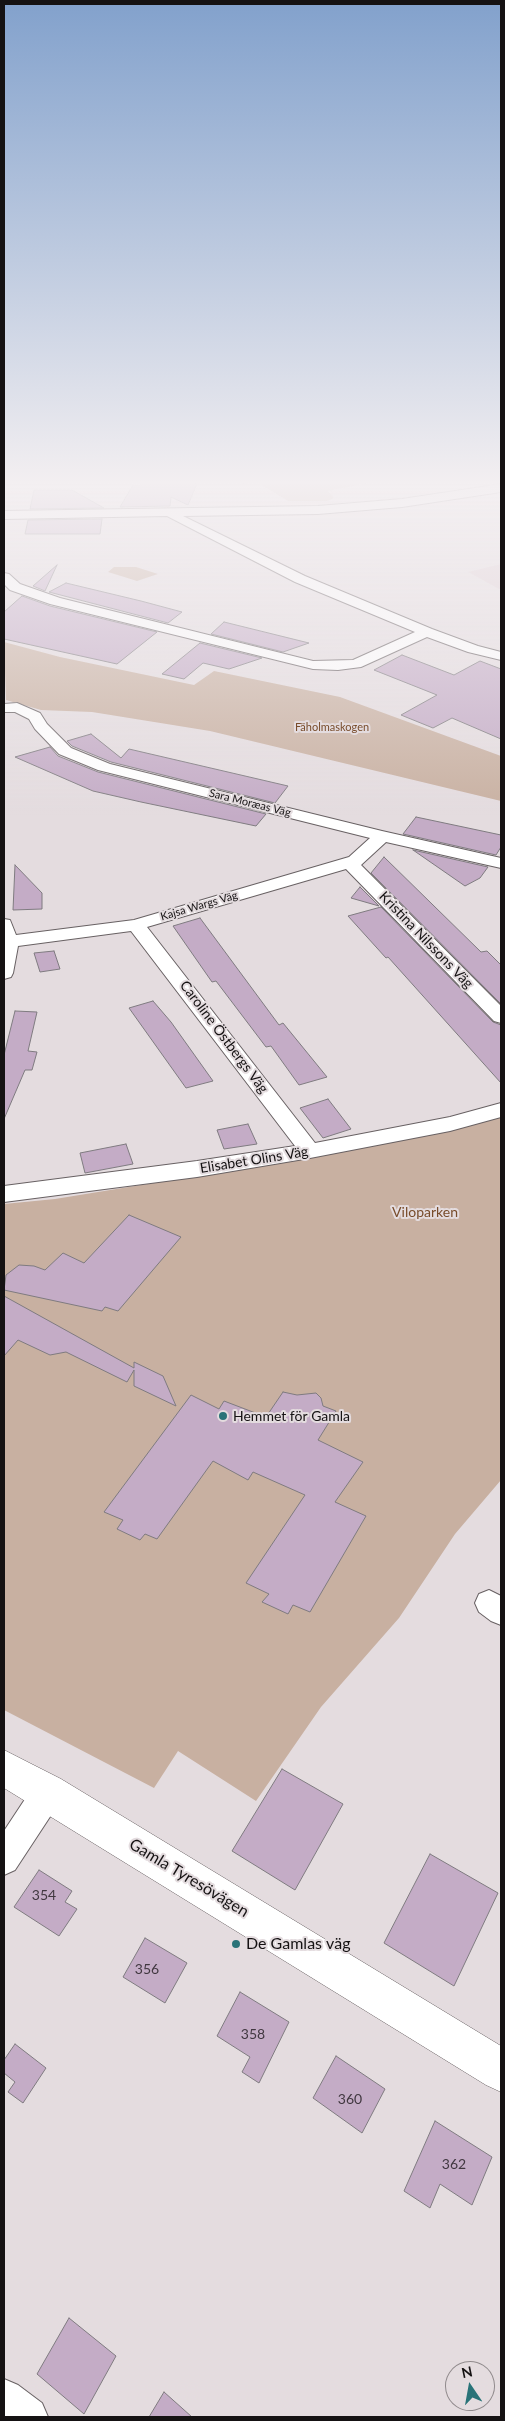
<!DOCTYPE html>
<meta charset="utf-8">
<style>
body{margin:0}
#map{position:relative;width:505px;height:2421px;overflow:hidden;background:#e4dcdf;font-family:Lato,sans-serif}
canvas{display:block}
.frame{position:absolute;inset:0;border:5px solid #151213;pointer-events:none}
.north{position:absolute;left:445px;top:2361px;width:50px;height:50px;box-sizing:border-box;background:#e4dcdf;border:1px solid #918b8d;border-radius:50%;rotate:348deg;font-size:14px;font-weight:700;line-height:20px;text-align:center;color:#151213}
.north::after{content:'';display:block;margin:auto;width:18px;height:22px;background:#297378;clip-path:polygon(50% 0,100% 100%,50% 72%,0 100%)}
</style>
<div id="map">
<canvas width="505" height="2421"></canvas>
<div class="frame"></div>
<div class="north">N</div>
</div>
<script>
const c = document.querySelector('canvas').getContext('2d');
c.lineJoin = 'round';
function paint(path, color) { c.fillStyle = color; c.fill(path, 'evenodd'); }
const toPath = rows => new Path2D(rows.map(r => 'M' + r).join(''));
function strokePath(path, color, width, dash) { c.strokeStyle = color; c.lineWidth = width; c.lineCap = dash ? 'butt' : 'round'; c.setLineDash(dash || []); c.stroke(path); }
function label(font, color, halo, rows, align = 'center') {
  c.font = font + ' Lato,sans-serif'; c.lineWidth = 4; c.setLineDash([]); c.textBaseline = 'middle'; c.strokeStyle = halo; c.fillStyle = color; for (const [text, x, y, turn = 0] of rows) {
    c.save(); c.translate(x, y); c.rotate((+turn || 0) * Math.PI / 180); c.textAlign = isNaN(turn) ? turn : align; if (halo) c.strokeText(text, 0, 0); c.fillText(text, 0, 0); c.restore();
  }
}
paint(toPath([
 [501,564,501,590,468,572]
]), '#decdd3');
paint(toPath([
 [231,479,387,479,328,491,334,498,327,501,288,501,255,481,245,484],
 [114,567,136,567,158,574,137,581,108,572],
 [4,642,60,657,194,685,214,671,340,697,501,756,501,801,210,731,92,712,41,710,6,700],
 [501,1117,501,1480,455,1534,399,1618,321,1707,256,1801,178,1751,154,1788,4,1710,4,1204,55,1199,313,1157]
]), '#c8b0a1');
const building = toPath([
 [138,480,143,480,197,484,188,505,171,497,170,506,120,507,133,485,140,485,141,483,138,480],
 [34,490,72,490,104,508,30,509,34,490],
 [102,519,100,534,25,534,28,520,102,519],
 [57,565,45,591,33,586,57,565],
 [66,583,141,601,182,612,168,623,49,592,66,583],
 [22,596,50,606,157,632,117,664,4,639,4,612,22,596],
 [224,622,309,643,283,652,211,634,224,622],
 [200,643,262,658,229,669,203,663,184,679,162,674,200,643],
 [402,655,454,675,480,661,501,669,501,739,452,718,433,728,401,715,437,695,374,670,402,655],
 [91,734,121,758,129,749,288,786,275,803,111,762,72,746,67,741,91,734],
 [50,747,58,756,98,772,266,814,256,826,141,802,93,791,15,757,50,747],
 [416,817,501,835,501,847,496,855,403,834,416,817],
 [413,850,488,867,480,878,465,886,413,850],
 [384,857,481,952,487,951,501,965,501,1004,371,873,384,857],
 [15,865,42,893,42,909,13,910,15,865],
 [360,887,379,906,351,898,360,887],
 [381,907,493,1022,501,1025,501,1083,388,957,386,958,348,916,381,907],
 [200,918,279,1025,283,1023,327,1077,299,1085,271,1046,266,1047,216,981,212,982,173,926,200,918],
 [54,951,60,969,40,972,34,953,54,951],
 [153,1001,171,1022,213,1081,186,1088,129,1008,153,1001],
 [15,1011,37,1012,28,1051,37,1052,32,1070,25,1070,4,1119,4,1055,15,1011],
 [328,1099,351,1129,323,1138,300,1108,328,1099],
 [248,1124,257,1144,224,1149,217,1130,248,1124],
 [126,1144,133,1164,85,1173,80,1153,126,1144],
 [129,1215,181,1237,118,1311,105,1307,102,1311,4,1290,6,1275,19,1265,34,1266,45,1270,63,1253,84,1263,129,1215],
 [4,1296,134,1368,134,1362,163,1376,176,1406,134,1386,134,1370,127,1382,66,1352,50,1355,18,1340,4,1356,4,1296],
 [283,1392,297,1395,316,1393,321,1398,323,1406,336,1411,318,1440,363,1462,335,1502,366,1516,310,1612,293,1605,288,1614,262,1602,269,1594,246,1583,305,1495,253,1472,248,1480,213,1461,157,1539,145,1534,140,1540,117,1529,123,1520,104,1512,191,1395,219,1409,224,1401,266,1417,283,1392],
 [282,1769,343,1804,295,1890,232,1851,282,1769],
 [430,1854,498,1893,454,1986,384,1943,430,1854],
 [39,1870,72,1891,65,1902,77,1909,59,1936,14,1907,39,1870],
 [145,1938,187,1963,165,2003,123,1977,145,1938],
 [240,1992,289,2022,259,2083,242,2072,250,2057,217,2036,240,1992],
 [15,2044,46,2068,23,2103,8,2092,15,2082,4,2073,4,2060,15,2044],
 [336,2056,385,2089,362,2133,313,2098,336,2056],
 [435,2121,492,2157,472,2205,440,2184,430,2208,404,2191,435,2121],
 [69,2318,116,2356,84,2414,37,2374,69,2318],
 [164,2392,192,2417,149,2417,164,2392]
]);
paint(building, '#c4acc6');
strokePath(building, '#7f7b80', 1);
const minor = toPath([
 [501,484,501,492,402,507,318,514,183,516,305,576,432,629,478,646,501,652,501,660,468,652,427,637,361,667,338,670,313,669,50,604,10,590,4,584,4,573,9,574,20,584,60,598,313,661,353,660,415,632,295,582,167,516,4,519,4,511,318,506,402,499,501,484],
 [17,703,40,713,47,724,71,748,110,764,382,831,501,858,501,868,386,842,361,865,501,1006,501,1023,494,1021,346,869,147,927,315,1143,450,1117,501,1103,501,1117,450,1131,310,1158,197,1177,4,1202,4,1186,197,1161,295,1146,131,931,18,946,13,973,11,977,4,979,4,919,10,920,16,935,134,920,349,857,370,838,98,770,59,754,35,729,29,719,15,712,4,712,4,704,17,703],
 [489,1590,501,1596,501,1625,491,1621,479,1612,475,1603,479,1594,489,1590],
 [48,1777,59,1781,64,1792,59,1803,15,1870,4,1875,4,1831,37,1781,48,1777],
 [4,2379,18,2385,42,2403,48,2417,4,2417,4,2379]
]);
const tertiary = toPath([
 [4,1750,61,1779,501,2046,501,2092,486,2085,4,1788,4,1750]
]);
strokePath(minor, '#686163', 2);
strokePath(tertiary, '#686163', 1);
paint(minor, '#fff');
paint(tertiary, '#fff');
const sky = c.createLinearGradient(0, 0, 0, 818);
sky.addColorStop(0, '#82a1cc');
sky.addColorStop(0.59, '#f3eff1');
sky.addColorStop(1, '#f3eff100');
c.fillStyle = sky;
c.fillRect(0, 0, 505, 818);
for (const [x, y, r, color] of [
 [223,1416,5,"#297378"],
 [236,1944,5,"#297378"]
]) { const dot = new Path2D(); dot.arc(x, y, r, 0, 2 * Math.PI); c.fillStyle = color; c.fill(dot); strokePath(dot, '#e4dcdf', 2); }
label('11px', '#784c2b', '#e4dcdf', [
 ["Fäholmaskogen",332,727]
]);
label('11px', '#151213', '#e4dcdf', [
 ["Sara Moræas Väg",250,803,14],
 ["Kajsa Wargs Väg",199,906,-16]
]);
label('14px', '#151213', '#e4dcdf', [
 ["Kristina Nilssons Väg",426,940,46],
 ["Caroline Östbergs Väg",224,1037,53],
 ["Elisabet Olins Väg",254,1160,-9]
]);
label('14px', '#784c2b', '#e4dcdf', [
 ["Viloparken",425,1212]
]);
label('14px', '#151213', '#e4dcdf', [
 ["Hemmet för Gamla",233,1416]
], 'left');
label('14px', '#413840', null, [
 ["354",44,1895],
 ["356",147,1969],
 ["358",253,2034],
 ["360",350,2099],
 ["362",454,2164]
]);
label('16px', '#151213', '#e4dcdf', [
 ["Gamla Tyresövägen",189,1878,31]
]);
label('16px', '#151213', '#e4dcdf', [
 ["De Gamlas väg",246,1944]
], 'left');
</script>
